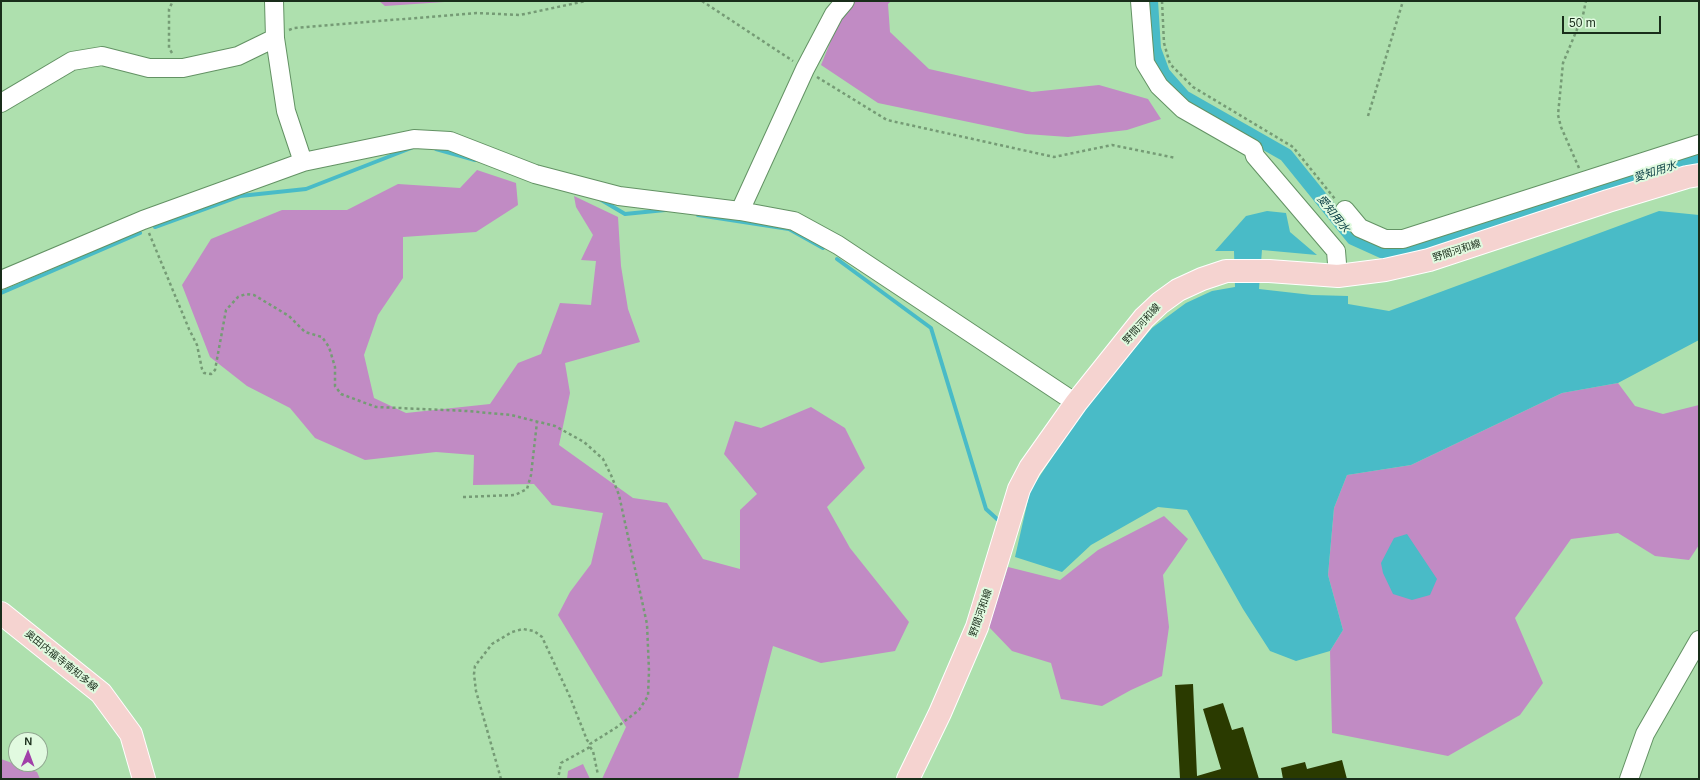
<!DOCTYPE html>
<meta charset="utf-8">
<style>
body{margin:0}
#map{position:relative;width:1700px;height:780px;overflow:hidden;background:#aee0ae;font-family:Arial,sans-serif}
canvas{display:block}
.frame{position:absolute;inset:0;border:2px solid #192d1a;pointer-events:none}
.north{position:absolute;left:8px;top:732px;width:40px;height:40px;box-sizing:border-box;background:#e1fae0;border:1px solid #91a891;border-radius:50%;rotate:1deg;font-size:11px;font-weight:700;line-height:16px;text-align:center;color:#192d1a}
.north::after{content:'';display:block;margin:auto;width:14px;height:18px;background:#a141a9;clip-path:polygon(50% 0,100% 100%,50% 72%,0 100%)}
.scale{position:absolute;left:1562px;top:16px;width:99px;height:18px;box-sizing:border-box;border:2px solid #192d1a;border-top:0;padding-left:5px;font-size:12px;line-height:14px;white-space:nowrap;color:#192d1a;-webkit-text-stroke:3px #e1fae0;paint-order:stroke}
</style>
<div id="map">
<canvas width="1700" height="780"></canvas>
<div class="frame"></div>
<div class="north">N</div>
<div class="scale">50 m</div>
</div>
<script>
const c = document.querySelector('canvas').getContext('2d');
c.lineJoin = 'round';
function paint(path, color) { c.fillStyle = color; c.fill(path, 'evenodd'); }
const toPath = rows => new Path2D(rows.map(r => 'M' + r).join(''));
function strokePath(path, color, width, dash) { c.strokeStyle = color; c.lineWidth = width; c.lineCap = dash ? 'butt' : 'round'; c.setLineDash(dash || []); c.stroke(path); }
function label(font, color, halo, rows, align = 'center') {
  c.font = font + ' Arial,"Noto Sans JP",sans-serif'; c.lineWidth = 4; c.setLineDash([]); c.textBaseline = 'middle'; c.strokeStyle = halo; c.fillStyle = color; for (const [text, x, y, turn = 0] of rows) {
    c.save(); c.translate(x, y); c.rotate((+turn || 0) * Math.PI / 180); c.textAlign = isNaN(turn) ? turn : align; if (halo) c.strokeText(text, 0, 0); c.fillText(text, 0, 0); c.restore();
  }
}
paint(toPath([
 [379,1,459,1,385,6],
 [854,1,891,1,888,4,890,32,929,69,1032,92,1099,85,1148,99,1161,119,1127,130,1068,137,1026,134,878,103,821,65,841,16],
 [477,170,516,183,518,205,476,232,403,237,403,278,378,315,364,355,374,398,406,413,490,404,518,363,541,354,560,303,591,305,596,261,581,260,593,235,576,207,574,196,618,217,621,266,628,309,640,342,565,363,570,393,559,445,633,498,667,503,703,559,740,569,740,510,757,494,724,454,735,421,761,428,811,407,845,428,865,468,827,507,850,548,909,622,895,651,821,663,773,646,738,779,602,779,626,727,558,615,570,592,591,564,603,513,552,505,534,484,473,485,474,455,436,452,365,460,315,438,290,408,247,386,210,357,182,285,211,239,282,210,347,210,398,184,460,188],
 [1618,383,1635,406,1663,414,1699,405,1699,545,1689,560,1655,556,1618,533,1571,539,1515,618,1543,683,1520,715,1448,756,1332,733,1330,651,1343,630,1328,575,1334,508,1347,475,1411,465,1562,393],
 [1164,516,1188,539,1163,575,1169,627,1162,676,1131,690,1102,706,1061,699,1051,663,1012,651,989,627,1008,567,1060,580,1098,550],
 [1,759,37,772,40,779,1,779],
 [583,764,590,779,567,779,568,771]
]), '#c18bc4');
paint(toPath([
 [1267,211,1286,213,1290,232,1317,255,1262,250,1259,289,1312,295,1348,296,1348,304,1389,311,1659,211,1699,215,1699,340,1618,383,1562,393,1411,465,1347,475,1334,508,1328,575,1343,630,1330,651,1296,661,1270,651,1243,609,1187,510,1158,507,1091,545,1062,572,1015,557,1030,491,1085,407,1152,328,1186,303,1212,291,1235,287,1234,251,1215,251,1246,216],
 [1407,534,1437,579,1430,595,1412,600,1393,594,1383,573,1381,563,1394,538]
]), '#49bbc7');
strokePath(toPath([
 [436,149,475,160],
 [598,198,625,214,665,210],
 [698,215,789,229,823,248],
 [155,227,240,196,306,189,411,148],
 [837,259,931,328,986,509,997,519],
 [1,293,140,233]
]), '#49bbc7', 4);
strokePath(toPath([
 [1151,1,1154,49,1163,73,1184,97,1286,155,1353,238,1384,252,1402,251,1664,167,1699,158]
]), '#49bbc7', 14);
paint(toPath([
 [1193,684,1197,776,1221,769,1203,709,1223,703,1232,730,1243,727,1259,779,1180,779,1175,685],
 [1342,760,1347,779,1283,779,1281,768,1305,762,1307,769]
]), '#2a3a00');
const minor = toPath([
 [274,1,275,38,286,111,303,162],
 [1140,1,1145,63,1159,86,1183,109,1253,149,1255,156,1336,251,1338,276],
 [1,103,72,61,102,56,149,68,183,68,238,56,275,38],
 [1345,210,1360,228,1385,239,1403,239,1699,144],
 [740,211,805,69,834,14,845,1],
 [1,280,143,220,303,162,414,139,450,141,535,174,619,196,740,211,794,221,838,245,1076,403],
 [1629,779,1645,734,1699,640]
]);
const major = toPath([
 [1,613,101,693,131,734,144,779],
 [908,779,940,713,977,627,1019,489,1030,468,1076,403,1144,318,1160,303,1178,290,1202,279,1226,271,1269,271,1338,276,1385,270,1429,260,1608,201,1687,177,1699,175]
]);
strokePath(minor, '#639264', 20);
strokePath(major, '#fff', 24);
strokePath(toPath([
 [702,1,793,61],
 [1162,1,1164,43,1170,64,1193,87,1293,147,1335,199],
 [289,30,294,28,477,13,520,15,586,1],
 [172,53,169,48,169,9,173,1],
 [817,77,887,120,1054,157,1112,145,1176,158],
 [1368,116,1403,1],
 [1579,168,1561,127,1558,115,1563,63,1583,15,1586,1],
 [149,233,189,329,197,345,202,369,204,373,211,374,215,370,226,310,238,297,246,294,254,295,289,316,305,332,322,337,329,347,335,367,335,386,341,394,376,407,467,411,511,415,555,426,584,442,603,459,611,475,619,495,647,624,649,671,648,696,639,710,617,727,590,744,590,747,561,763,558,779],
 [463,497,515,495,527,489,531,475,537,422],
 [590,747,593,751,598,775],
 [501,779,476,691,474,674,475,666,492,644,512,632,523,629,534,631,542,637,570,697,587,740,590,744]
]), '#759b75', 2.5, [3, 3]);
strokePath(minor, '#fff', 18);
strokePath(major, '#f5d3d0', 22);
label('10px', '#192d1a', '#e1fae0', [
 ["野間河和線",1457,251,-18],
 ["野間河和線",1142,324,-48],
 ["野間河和線",981,613,-71],
 ["奥田内福寺南知多線",61,661,39]
]);
label('italic 11px', '#0e4247', '#e1fae0', [
 ["愛知用水",1655,172,-18],
 ["愛知用水",1333,214,51]
]);
</script>
